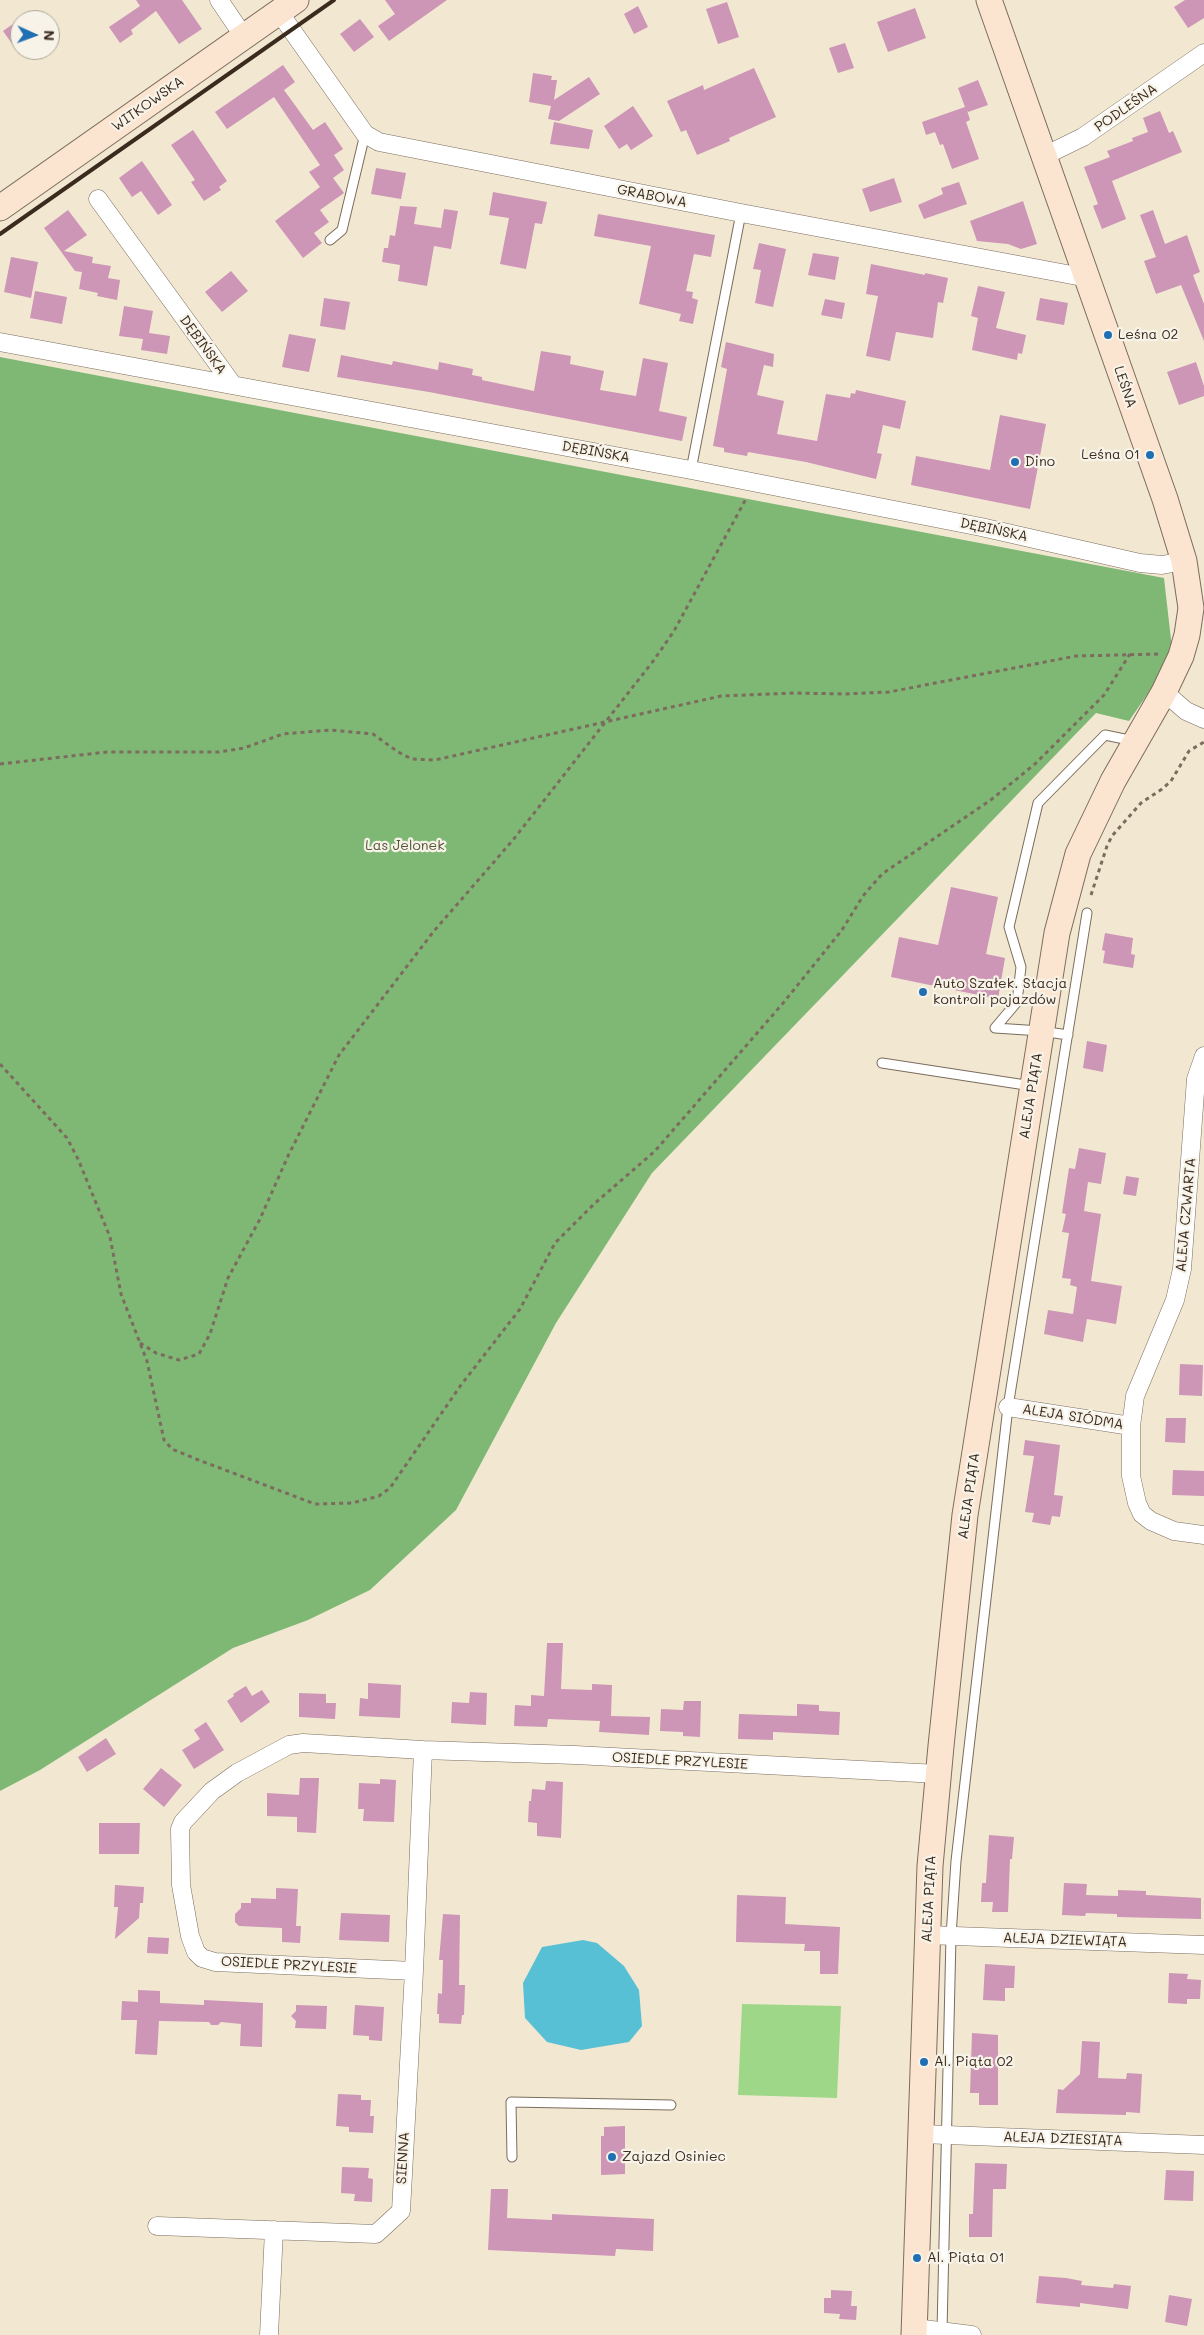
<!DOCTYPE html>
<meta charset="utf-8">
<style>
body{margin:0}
#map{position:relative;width:1204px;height:2335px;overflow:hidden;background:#f2e8d2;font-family:Mali,sans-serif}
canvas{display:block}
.north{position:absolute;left:10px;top:10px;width:50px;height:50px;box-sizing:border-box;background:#f7f3e8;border:1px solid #aca397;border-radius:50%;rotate:92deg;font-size:14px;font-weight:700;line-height:20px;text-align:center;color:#3b2a1e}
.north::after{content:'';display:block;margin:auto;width:18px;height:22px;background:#1f6fb2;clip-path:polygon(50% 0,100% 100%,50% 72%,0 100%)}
</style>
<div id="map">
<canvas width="1204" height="2335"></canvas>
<div class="north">N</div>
</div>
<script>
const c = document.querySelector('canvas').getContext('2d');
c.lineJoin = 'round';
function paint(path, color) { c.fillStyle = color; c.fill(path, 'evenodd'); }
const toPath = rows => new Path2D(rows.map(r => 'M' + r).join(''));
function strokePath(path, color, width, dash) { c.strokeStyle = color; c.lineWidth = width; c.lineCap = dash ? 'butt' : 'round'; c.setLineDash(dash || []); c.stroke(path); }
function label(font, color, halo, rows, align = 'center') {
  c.font = font + ' Mali,sans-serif'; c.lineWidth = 4.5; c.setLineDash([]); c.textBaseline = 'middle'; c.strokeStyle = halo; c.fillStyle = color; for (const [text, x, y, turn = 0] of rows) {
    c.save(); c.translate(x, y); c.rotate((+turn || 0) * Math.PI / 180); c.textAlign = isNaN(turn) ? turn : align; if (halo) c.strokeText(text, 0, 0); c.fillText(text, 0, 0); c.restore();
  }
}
paint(toPath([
 [742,2004,841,2006,837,2098,738,2095]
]), '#9fd789');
paint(toPath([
 [0,357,1164,578,1173,657,1129,721,1096,713,652,1173,556,1323,456,1510,370,1590,308,1620,233,1648,40,1770,0,1791]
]), '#7fb875');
paint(toPath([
 [583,1940,597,1943,624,1966,639,1990,642,2026,629,2042,581,2050,547,2042,525,2018,523,1983,542,1947]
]), '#58c0d5');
paint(toPath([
 [136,0,182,0,202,29,179,44,156,11,131,30,133,34,120,43,109,27,140,6],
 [385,0,447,0,389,41,378,26,395,14],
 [1185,0,1204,0,1204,18,1188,28,1174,7],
 [727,2,739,37,718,44,706,9],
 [638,6,648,27,634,34,624,14],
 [915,8,926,38,888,52,877,22],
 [20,19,20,55,3,31],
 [360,19,374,37,354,52,340,34],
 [845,43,854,68,838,73,829,48],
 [283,65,295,82,284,90,313,130,325,122,343,149,334,155,344,170,333,178,344,193,320,210,329,222,314,233,322,243,303,258,275,221,320,187,309,172,320,165,274,97,227,129,215,112],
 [754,68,776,117,729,138,730,141,697,155,686,130,681,132,667,101,703,85,704,90],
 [533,73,552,76,551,80,557,80,554,100,589,77,600,94,559,121,548,119,551,106,529,102],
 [978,80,988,105,968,112,967,110,970,120,966,122,979,159,952,169,943,144,940,145,935,132,926,135,922,122,965,107,958,88],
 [633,106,653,136,631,150,627,144,619,149,604,126],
 [1160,111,1169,133,1173,131,1182,152,1112,181,1126,219,1102,229,1093,206,1098,204,1084,167,1110,157,1107,151,1133,141,1132,138,1148,132,1143,118],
 [554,122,593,130,589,149,550,144],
 [193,130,227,181,219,187,221,190,204,201,191,182,195,180,171,145],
 [142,161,172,205,158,215,141,191,132,197,119,178],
 [376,168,406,173,401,199,371,194],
 [894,178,902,202,870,212,862,189],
 [959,182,967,204,924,219,918,205,943,194,941,188],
 [493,192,547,202,542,224,535,223,526,269,500,264,509,218,489,215],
 [1023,201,1037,244,1021,249,1008,244,977,241,970,221],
 [400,206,417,207,414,224,441,228,444,209,458,211,451,249,434,246,427,286,398,281,400,265,382,262,384,248,388,248,390,235,395,236],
 [68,210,87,235,64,251,93,257,92,263,111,266,108,278,120,280,117,300,97,296,98,293,79,289,82,272,75,271,44,228],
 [1153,210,1165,244,1187,235,1200,272,1193,275,1204,304,1204,341,1181,285,1156,294,1144,261,1156,257,1140,215],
 [598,214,715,235,711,257,694,254,686,291,693,292,692,298,698,300,693,324,679,321,681,314,639,304,651,246,594,236],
 [759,243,786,249,773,307,755,303,761,270,753,269],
 [813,253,839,257,835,280,808,275],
 [11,257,38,262,31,298,4,292],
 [871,264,925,275,925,273,948,278,943,303,938,302,933,338,896,332,890,361,866,356,878,296,866,294],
 [231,271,248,291,222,312,205,292],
 [978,286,1005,292,996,328,1026,335,1022,354,1018,353,1017,360,972,350,978,318,971,316],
 [35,291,67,297,62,324,30,318],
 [324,298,350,302,345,330,320,326],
 [1040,298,1068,303,1064,325,1036,320],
 [825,299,845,303,842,319,821,315],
 [124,306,153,311,149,333,170,336,167,354,141,350,143,339,119,336],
 [289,334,316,339,309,372,282,367],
 [726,342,774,354,773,367,764,365,757,395,784,401,777,434,817,441,826,394,850,398,851,393,855,394,856,390,906,401,900,429,883,425,877,453,882,454,876,479,806,462,748,452,747,456,724,452,724,448,713,446,727,369,721,367],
 [541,351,571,356,570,364,604,371,600,390,636,396,643,358,668,363,659,411,687,417,682,441,429,392,337,377,341,355,392,365,393,361,438,370,439,362,473,369,472,375,482,377,482,380,534,391],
 [1196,362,1204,386,1204,396,1179,405,1167,372],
 [1000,415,1046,424,1030,509,911,485,916,456,990,470],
 [951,887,998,897,986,954,1005,958,998,999,891,977,899,937,938,945],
 [1105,933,1133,938,1131,954,1135,955,1133,968,1103,963,1105,951,1102,950],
 [1087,1041,1107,1045,1103,1072,1083,1068],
 [1079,1148,1106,1153,1101,1184,1088,1182,1084,1211,1101,1214,1091,1281,1122,1286,1116,1324,1087,1319,1083,1342,1044,1334,1048,1310,1073,1314,1077,1287,1070,1285,1071,1279,1062,1278,1069,1233,1062,1232,1066,1214,1062,1213,1069,1168,1075,1169],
 [1126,1176,1139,1178,1136,1196,1123,1194],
 [1180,1364,1203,1365,1202,1396,1179,1395],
 [1166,1418,1186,1418,1185,1443,1165,1442],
 [1025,1440,1060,1445,1054,1495,1063,1496,1060,1517,1052,1516,1050,1525,1032,1522,1034,1513,1025,1512,1034,1456,1023,1455],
 [1173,1470,1204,1471,1204,1496,1172,1495],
 [547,1643,563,1643,561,1689,592,1690,592,1684,612,1685,611,1716,650,1717,649,1735,599,1732,600,1721,548,1719,547,1727,514,1726,515,1705,531,1706,531,1695,544,1696],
 [368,1683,401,1685,400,1718,359,1716,360,1698,368,1699],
 [246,1686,252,1696,262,1690,270,1702,241,1723,227,1701,234,1696,233,1694],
 [470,1692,487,1693,486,1725,451,1723,452,1702,469,1703],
 [299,1693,326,1694,326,1703,336,1703,335,1719,299,1717],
 [684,1701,701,1701,700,1737,683,1736,683,1732,660,1731,661,1709,683,1710],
 [797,1704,819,1705,819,1711,840,1712,839,1735,773,1732,773,1740,738,1739,739,1714,797,1716],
 [206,1722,224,1750,194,1769,182,1750,200,1739,194,1730],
 [106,1738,116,1754,87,1772,78,1757],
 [161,1768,182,1785,164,1807,143,1789],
 [300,1778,319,1778,316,1833,297,1832,297,1817,267,1816,267,1793,299,1795],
 [380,1779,396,1780,394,1822,363,1821,364,1809,358,1809,359,1783,380,1784],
 [546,1781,563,1782,561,1838,537,1836,537,1823,528,1822,529,1801,531,1801,532,1789,545,1790],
 [99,1823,140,1823,139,1854,99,1854],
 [989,1835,1014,1837,1012,1859,1010,1859,1008,1912,992,1912,993,1902,981,1902,982,1883,986,1883],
 [1064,1883,1087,1884,1086,1895,1118,1896,1118,1890,1146,1891,1146,1895,1201,1898,1201,1919,1117,1917,1117,1914,1086,1913,1085,1916,1062,1915],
 [115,1885,144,1887,143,1903,140,1903,139,1918,115,1939,118,1907,114,1907],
 [276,1888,298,1889,296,1926,301,1926,300,1943,282,1942,282,1928,239,1926,235,1922,235,1914,241,1908,241,1903,251,1903,251,1898,276,1899],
 [737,1895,786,1897,785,1924,840,1927,838,1974,820,1974,820,1951,804,1951,805,1944,736,1942],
 [341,1913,390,1915,389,1942,339,1940],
 [443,1914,460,1915,459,1985,465,1985,464,2015,462,2015,461,2024,439,2023,439,2014,437,2014,438,1993,442,1994,443,1960,439,1960],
 [148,1937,169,1938,168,1954,147,1953],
 [985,1964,1015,1966,1014,1988,1005,1988,1005,2001,983,2000],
 [1169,1973,1188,1974,1187,1979,1201,1980,1200,1999,1187,1999,1187,2004,1168,2003],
 [138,1990,160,1991,160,2003,204,2005,204,2000,263,2003,262,2047,240,2046,241,2024,221,2022,218,2025,211,2025,209,2022,159,2021,157,2055,135,2054,137,2020,121,2020,122,2001,138,2002],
 [296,2005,327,2006,326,2029,295,2028,296,2021,291,2016,296,2011],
 [355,2005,384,2007,382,2041,369,2040,369,2036,353,2035],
 [972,2033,998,2035,998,2105,979,2105,979,2093,970,2093],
 [1082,2041,1100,2042,1098,2078,1126,2079,1127,2073,1142,2074,1140,2113,1126,2112,1126,2115,1056,2113,1058,2089,1063,2090,1080,2074],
 [338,2094,361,2095,361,2100,371,2100,370,2116,374,2116,373,2133,349,2132,349,2127,336,2126],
 [625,2126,625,2174,601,2175,601,2136,604,2136,604,2127],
 [975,2163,1007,2164,1006,2189,993,2189,992,2237,969,2237,969,2214,973,2214],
 [342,2167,369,2168,368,2178,373,2179,372,2202,354,2201,355,2194,341,2193],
 [1166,2170,1194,2171,1193,2201,1164,2200],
 [491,2189,508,2189,507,2218,552,2220,552,2214,654,2219,653,2251,616,2249,615,2256,488,2250],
 [1039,2276,1066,2278,1082,2281,1081,2285,1113,2288,1114,2284,1131,2286,1128,2309,1080,2303,1080,2307,1036,2303],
 [831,2290,852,2291,851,2306,857,2306,856,2320,839,2319,840,2314,824,2313,824,2298,831,2298],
 [1169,2295,1192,2299,1187,2326,1165,2322]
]), '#cd95b6');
const lane = toPath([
 [330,240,342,230,365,134],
 [691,470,741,213],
 [1068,1035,1041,1031,995,1028,1017,1002,1021,967,1009,927,1038,803,1105,735,1134,741],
 [882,1063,1032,1086],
 [512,2157,511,2102,671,2105],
 [942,2331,951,1936,956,1861,1008,1407,1087,913]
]);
const street = toPath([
 [219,0,244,37],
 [279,12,365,134,379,142,741,213,1088,278],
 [1044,156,1083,137,1204,53],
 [98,199,233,385],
 [0,342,691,470,981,527,1140,563,1162,565,1184,561],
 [1164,692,1186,711,1204,719],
 [1008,1407,1131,1426,1131,1476,1137,1503,1142,1514,1151,1521,1174,1531,1204,1535],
 [1131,1426,1135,1396,1175,1300,1182,1269,1196,1079,1204,1056],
 [423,1750,414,1971,215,1962,202,1958,196,1952,190,1936,181,1885,180,1829,183,1822,212,1791,237,1773,289,1745,303,1743,423,1750,575,1755,938,1774],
 [927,1935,1204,1945],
 [921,2134,1204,2145],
 [157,2226,376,2234,401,2211,414,1971],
 [915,2328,972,2335],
 [269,2335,274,2230]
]);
const secondary = toPath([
 [0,208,296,0],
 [914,2335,930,1866,941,1746,965,1515,1057,933,1078,854,1113,781,1164,692,1181,656,1187,635,1191,608,1184,561,1165,499,989,0]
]);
strokePath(lane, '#7b6c5d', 11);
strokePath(street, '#7b6c5d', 19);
strokePath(secondary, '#7b6c5d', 27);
strokePath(toPath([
 [0,764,107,752,219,752,244,748,283,734,330,730,373,734,398,752,412,759,435,760,721,696,795,693,844,694,889,692,1076,656,1160,654],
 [1091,895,1107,846,1112,836,1141,803,1162,789,1171,781,1189,751,1204,742],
 [0,1064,67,1138,78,1159,110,1237,121,1294,147,1361,164,1440,172,1449,196,1459,315,1504,352,1503,379,1496,390,1488,461,1385,520,1309,555,1243,594,1204,655,1151,784,1002,842,930,863,896,882,874,992,799,1035,764,1104,695,1130,654],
 [140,1343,156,1353,179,1360,199,1354,210,1334,228,1278,260,1219,288,1156,339,1055,434,931,513,840,654,660,674,631,747,497]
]), '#7b6c5d', 3, [4, 4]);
strokePath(lane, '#fff', 9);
strokePath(street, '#fff', 18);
strokePath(secondary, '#fce5d0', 25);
strokePath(toPath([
 [0,234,334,0]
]), '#3b2a1e', 4);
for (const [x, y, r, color] of [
 [1108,335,5,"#1f6fb2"],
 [1150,455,5,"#1f6fb2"],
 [1015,462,5,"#1f6fb2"],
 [923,992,5,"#1f6fb2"],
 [924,2062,5,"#1f6fb2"],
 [612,2157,5,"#1f6fb2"],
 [917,2258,5,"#1f6fb2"]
]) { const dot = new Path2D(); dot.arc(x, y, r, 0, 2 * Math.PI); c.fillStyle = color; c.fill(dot); strokePath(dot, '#f7f3e8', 2); }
label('14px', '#3b2a1e', '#f7f3e8', [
 ["WITKOWSKA",148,104,-35],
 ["PODLEŚNA",1126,108,-35],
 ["GRABOWA",652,196,11],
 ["DĘBIŃSKA",203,345,54],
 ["LEŚNA",1125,387,71],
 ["DĘBIŃSKA",596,452,10],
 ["DĘBIŃSKA",994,530,12],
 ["ALEJA PIĄTA",1031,1096,-81],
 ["ALEJA CZWARTA",1186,1215,-85],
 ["ALEJA SIÓDMA",1073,1417,9],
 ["ALEJA PIĄTA",969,1496,-82],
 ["OSIEDLE PRZYLESIE",680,1761,3],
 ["ALEJA PIĄTA",929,1899,-87],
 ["ALEJA DZIEWIĄTA",1065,1940,2],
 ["OSIEDLE PRZYLESIE",289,1965,3],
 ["ALEJA DZIESIĄTA",1063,2139,2],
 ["SIENNA",403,2158,-87]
]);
label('14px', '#3b2a1e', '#f7f3e8', [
 ["Leśna 02",1118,335],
 ["Leśna 01",1140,455,"right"],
 ["Dino",1025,462],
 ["Auto Szałek. Stacja",933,984],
 ["kontroli pojazdów",933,1000],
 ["Al. Piąta 02",934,2062],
 ["Zajazd Osiniec",622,2157],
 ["Al. Piąta 01",927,2258]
], 'left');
label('14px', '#545539', '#f7f3e8', [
 ["Las Jelonek",405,846]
]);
</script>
